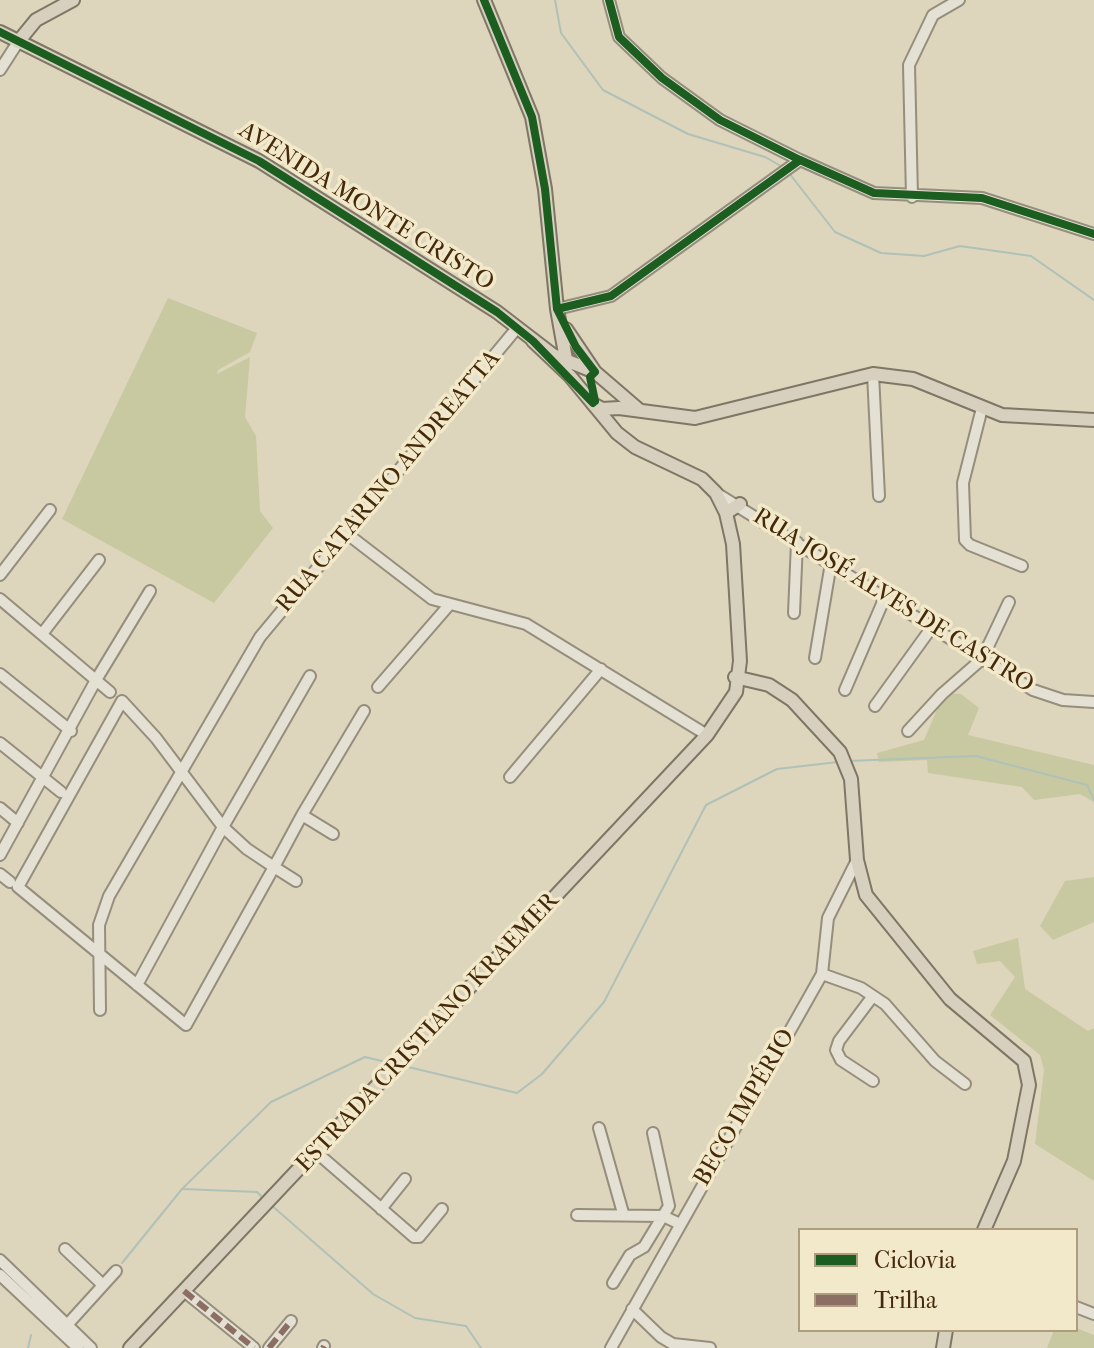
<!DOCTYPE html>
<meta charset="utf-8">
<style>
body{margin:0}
#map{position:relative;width:1094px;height:1348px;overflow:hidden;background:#ddd5bc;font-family:"IM FELL French Canon",serif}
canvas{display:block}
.legend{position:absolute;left:798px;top:1228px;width:280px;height:104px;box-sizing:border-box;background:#f2e8ca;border:2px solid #ad9c7e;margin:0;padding:10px 14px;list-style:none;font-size:24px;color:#45290b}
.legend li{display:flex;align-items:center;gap:16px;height:40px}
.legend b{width:40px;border:2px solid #ad9c7e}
</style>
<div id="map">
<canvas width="1094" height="1348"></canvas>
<ul class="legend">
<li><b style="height:10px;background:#1b5e20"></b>Ciclovia</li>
<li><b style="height:10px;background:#8d6e63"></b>Trilha</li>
</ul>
</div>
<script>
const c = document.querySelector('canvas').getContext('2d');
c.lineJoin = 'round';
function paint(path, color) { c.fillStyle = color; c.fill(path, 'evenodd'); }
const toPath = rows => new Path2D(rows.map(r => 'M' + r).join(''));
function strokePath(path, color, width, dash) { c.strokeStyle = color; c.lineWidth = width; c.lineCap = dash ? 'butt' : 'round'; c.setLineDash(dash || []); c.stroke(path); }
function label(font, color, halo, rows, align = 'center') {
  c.font = font + ' "IM FELL French Canon",serif'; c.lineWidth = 7; c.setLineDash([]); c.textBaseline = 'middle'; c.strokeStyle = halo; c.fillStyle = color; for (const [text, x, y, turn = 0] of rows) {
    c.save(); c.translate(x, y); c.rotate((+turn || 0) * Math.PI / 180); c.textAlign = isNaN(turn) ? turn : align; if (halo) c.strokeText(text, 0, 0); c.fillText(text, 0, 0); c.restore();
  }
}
paint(toPath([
 [168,298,257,333,250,352,218,370,217,374,250,357,245,417,256,436,260,511,273,528,214,603,62,519],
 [944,693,961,694,979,708,968,735,1094,765,1094,802,1080,794,1034,800,1022,787,928,773,927,760,879,762,877,753,924,740],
 [1094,877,1094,922,1053,940,1040,926,1065,881],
 [1018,938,1025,989,1088,1031,1094,1028,1094,1181,1035,1144,1044,1070,1040,1055,990,1015,1015,977,1000,961,977,964,973,951],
 [1076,1328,1094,1335,1094,1348,1047,1348,1054,1330]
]), '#c8c9a1');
strokePath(toPath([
 [555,0,561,33,603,90,688,134,765,157,781,166],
 [789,173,835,232,881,253,924,256,960,246,1031,256,1094,300],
 [848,761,976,756,1087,785,1094,800],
 [404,1066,517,1093,542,1074,604,1002,706,805,777,769,838,762],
 [183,1189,257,1192,263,1198],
 [270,1204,373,1294,415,1318,466,1326,481,1348],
 [122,1263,182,1189,271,1102,365,1057,390,1063],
 [28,1348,31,1335]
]), '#b0c1b7', 2);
const minor = toPath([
 [609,0,619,37,662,78,720,120,800,160,874,193,982,198,1094,234],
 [0,70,18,42],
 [912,197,909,65,933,15,959,0],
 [557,309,611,296,800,160],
 [873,374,879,496],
 [982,408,963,483,965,540,970,545,1022,566],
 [716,493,1033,690,1063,700,1094,702],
 [346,533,432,599,526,624,707,735],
 [0,575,50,510],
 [0,599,110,692],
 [794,613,797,542],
 [42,634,99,560],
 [815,658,831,563],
 [0,674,71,731],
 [378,687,450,604],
 [845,690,885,597],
 [875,706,932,627],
 [908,731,942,694,982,659,1009,602],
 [0,743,61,792],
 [510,777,601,669],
 [0,808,18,823],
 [302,815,333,834],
 [0,855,96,680,150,591],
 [0,874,10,882],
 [296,881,274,867,247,849,223,827,156,738,122,701,18,887,186,1025,274,867,302,815,364,711],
 [822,974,861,988,885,1004,935,1061,965,1084],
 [137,985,223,827,310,676],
 [873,996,839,1041,836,1050,841,1060,873,1081],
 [100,1010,99,925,109,896,260,637,517,328],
 [599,1128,623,1213],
 [316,1152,414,1237,419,1237,442,1209],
 [381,1209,405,1179],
 [577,1215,663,1216,680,1224],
 [65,1249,103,1285],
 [0,1260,91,1348],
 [0,1275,78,1348],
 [613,1283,630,1255,644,1247,669,1206,653,1133],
 [184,1291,254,1348],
 [1076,1307,1094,1314],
 [632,1309,661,1337,673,1344,710,1348],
 [67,1325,116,1271],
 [269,1348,291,1321],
 [323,1348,324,1346],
 [611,1348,822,974,828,918,857,860]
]);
const major = toPath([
 [484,0,532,117,545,189,557,309,567,365],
 [0,32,259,161,497,312,553,355,595,372],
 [18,42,36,20,73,0],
 [566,329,595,372,638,409],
 [593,404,602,409,619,408,695,418,873,374,913,379,1002,415,1094,420],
 [726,513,740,504],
 [735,677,769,685,792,700,840,752,851,779,857,860,866,895,950,999,1024,1061,1029,1085,1014,1161,984,1230],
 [130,1348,707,735,736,692,740,661,733,544,726,513,716,493,702,479,635,447,617,433,570,376,533,341],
 [943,1348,946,1330]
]);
strokePath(minor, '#968e7c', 14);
strokePath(major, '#7f7665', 16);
strokePath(minor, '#e4e0d3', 10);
strokePath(major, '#d8d0bf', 12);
strokePath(toPath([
 [184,1291,254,1348],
 [269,1348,291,1321],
 [323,1348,324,1346]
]), '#8d6e63', 6, [12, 6]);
strokePath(toPath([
 [484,0,532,117,545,189,557,309,576,347,595,372,590,377,595,401],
 [609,0,619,37,662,78,720,120,800,160,874,193,982,198,1094,234],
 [0,32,259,161,497,312,533,341,593,403],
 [557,309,611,296,800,160]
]), '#1b5e20', 8);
label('24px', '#45290b', '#f2e8ca', [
 ["AVENIDA MONTE CRISTO",366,207,32],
 ["RUA CATARINO ANDREATTA",389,482,-50],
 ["RUA JOSÉ ALVES DE CASTRO",893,601,32],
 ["ESTRADA CRISTIANO KRAEMER",428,1033,-47],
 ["BECO IMPÉRIO",745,1108,-60]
]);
</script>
